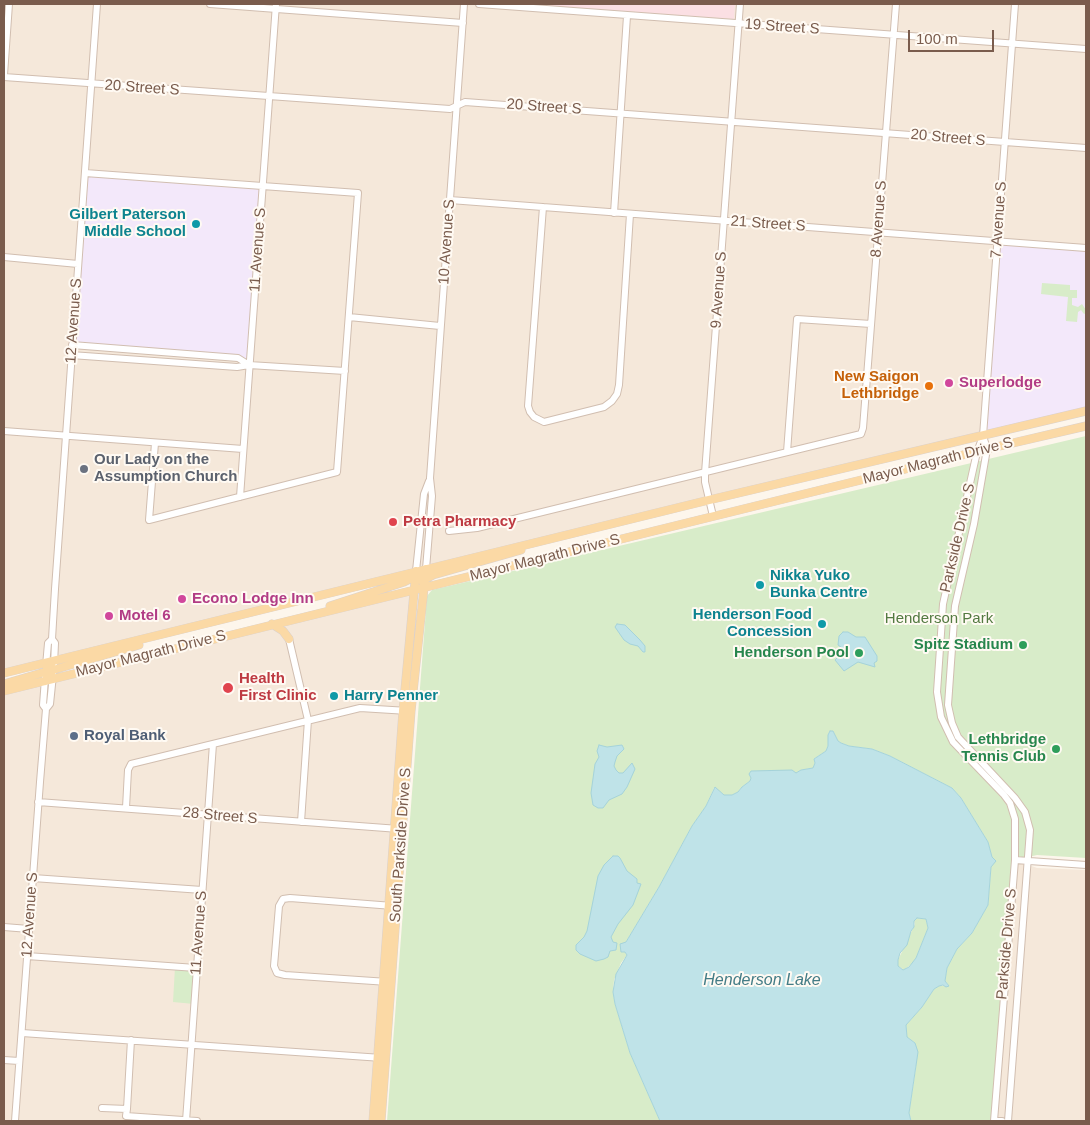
<!DOCTYPE html>
<style>
body{margin:0}
#map{position:relative;width:1090px;height:1125px;overflow:hidden;background:#fdf6ec;font-family:Helvetica,sans-serif}
canvas{display:block}
.frame{position:absolute;inset:0;border:5px solid #7a5c4d;pointer-events:none}
.scale{position:absolute;left:908px;top:30px;width:86px;height:22px;box-sizing:border-box;border:2px solid #7a5c4d;border-top:0;padding-left:6px;font-size:15px;line-height:18px;white-space:nowrap;color:#7a5c4d;-webkit-text-stroke:4px #fffaf3;paint-order:stroke}
</style>
<div id="map">
<canvas width="1090" height="1125"></canvas>
<div class="frame"></div>
<div class="scale">100 m</div>
</div>
<script>
const c = document.querySelector('canvas').getContext('2d');
c.lineJoin = 'round';
function paint(path, color) { c.fillStyle = color; c.fill(path, 'evenodd'); }
const toPath = rows => new Path2D(rows.map(r => 'M' + r).join(''));
function strokePath(path, color, width, dash) { c.strokeStyle = color; c.lineWidth = width; c.lineCap = dash ? 'butt' : 'round'; c.setLineDash(dash || []); c.stroke(path); }
function label(font, color, halo, rows, align = 'center') {
  c.font = font + ' Helvetica,sans-serif'; c.lineWidth = 4; c.setLineDash([]); c.textBaseline = 'middle'; c.strokeStyle = halo; c.fillStyle = color; for (const [text, x, y, turn = 0] of rows) {
    c.save(); c.translate(x, y); c.rotate((+turn || 0) * Math.PI / 180); c.textAlign = isNaN(turn) ? turn : align; if (halo) c.strokeText(text, 0, 0); c.fillText(text, 0, 0); c.restore();
  }
}
paint(toPath([
 [4,4,1086,4,1086,411,4,673],
 [414,589,373,1121,4,1121,4,691],
 [1015,860,1037,868,1086,870,1086,1121,994,1121]
]), '#f5e8da');
paint(toPath([
 [85,173,263,186,249,365,238,358,72,345],
 [997,241,1086,248,1086,411,983,436]
]), '#f3e8fa');
paint(toPath([
 [524,4,735,4,734,19]
]), '#fbdfe3');
paint(toPath([
 [1042,283,1070,285,1070,290,1077,290,1077,298,1072,298,1072,305,1078,307,1082,304,1086,310,1086,313,1084,314,1081,310,1078,312,1077,322,1066,321,1068,297,1041,294],
 [1086,436,1086,858,1037,855,1015,860,994,1121,911,1121,909,1113,916,1067,915,1043,907,1037,906,1025,922,1007,934,989,939,986,949,986,945,981,947,968,957,949,972,933,988,905,991,867,993,863,988,842,961,798,952,788,890,756,872,749,849,746,841,743,838,741,833,731,830,731,828,735,828,746,826,751,814,759,815,763,813,768,801,770,797,773,751,778,750,781,742,787,738,792,732,795,724,795,714,788,706,806,692,826,659,887,626,942,625,952,627,955,621,963,614,980,613,992,615,1004,630,1053,660,1121,387,1121,427,596,432,590],
 [917,918,926,919,928,928,916,958,913,963,904,970,898,966,898,960,915,924,914,921],
 [175,967,196,968,194,1004,173,1002]
]), '#d8ecc9');
const water = toPath([
 [617,624,625,625,640,640,645,646,645,652,643,652,638,646,630,644,624,640,615,627,617,624],
 [843,632,848,632,856,637,865,637,877,656,877,661,874,663,875,667,858,662,844,671,835,660,845,650,838,645,839,636,843,632],
 [830,731,833,731,838,741,841,743,849,746,872,749,890,756,952,788,961,798,988,842,992,857,996,861,991,867,988,905,972,933,957,949,947,968,945,981,949,986,946,987,943,985,939,986,934,989,922,1007,906,1025,907,1037,915,1043,918,1052,909,1113,911,1121,660,1121,630,1053,615,1004,613,992,616,974,627,955,625,952,621,952,620,944,626,942,659,887,692,826,706,806,715,787,724,795,732,795,738,792,742,787,750,781,751,778,749,774,751,771,792,770,796,773,801,770,813,768,815,763,814,759,826,751,828,746,828,735,830,731],
 [917,918,926,919,928,928,916,958,909,967,903,970,898,966,898,960,900,953,907,945,911,931,914,927,914,921,917,918],
 [599,745,607,747,622,745,624,749,617,756,615,762,614,766,616,770,619,773,623,773,632,763,635,769,627,787,622,794,609,800,603,808,598,808,593,805,591,793,595,764,599,757,597,751,599,745],
 [613,856,618,856,620,858,627,871,637,879,637,883,641,884,633,905,618,924,611,937,613,942,617,943,616,950,610,951,608,957,604,959,596,961,580,954,576,950,576,945,584,937,587,931,598,876,604,865,613,856]
]);
paint(water, '#bfe3e8');
strokePath(water, '#a5d3da', 1);
const minor = toPath([
 [210,4,463,23],
 [479,4,1086,49],
 [4,75,9,4],
 [4,77,450,109,465,102,1086,148],
 [85,173,358,193,337,472,149,520,155,443],
 [450,200,1086,248],
 [543,207,528,406,530,412,534,417,544,422,604,407,612,401,617,394,619,385,630,214],
 [614,213,627,16],
 [4,257,78,264],
 [349,317,440,326],
 [72,345,238,358,249,365],
 [71,355,237,367,249,365,345,371],
 [4,431,243,449],
 [983,436,987,449,974,524,955,606,948,705,952,723,958,737,1015,798,1025,812,1030,830,1008,1121],
 [787,452,797,319,871,324],
 [240,497,276,4],
 [713,516,705,482,705,473,740,4],
 [449,531,477,528,861,434,863,428,896,4],
 [426,569,432,496,430,478,464,4],
 [416,571,424,494,429,481],
 [289,639,308,720,301,822],
 [54,665,55,643,52,639,55,589,97,4],
 [46,666,48,643,52,639],
 [45,678,43,705,46,709],
 [38,802,399,829],
 [126,808,128,770,131,764,360,708,408,711],
 [1015,860,1086,865],
 [33,878,202,890],
 [4,927,29,929],
 [27,956,196,968],
 [388,982,285,975,277,973,274,966,279,906,283,899,290,898,393,906],
 [22,1033,382,1058],
 [4,1060,19,1061],
 [102,1108,127,1109,126,1116,197,1121],
 [127,1109,131,1040],
 [15,1121,40,782,46,709,50,704,53,675],
 [186,1121,213,744],
 [994,1121,1015,860,1015,819,1010,803,1004,795,953,742,941,717,937,692,943,604,977,452,983,436,1015,4],
 [994,1121,1002,1121]
]);
const major = toPath([
 [422,581,433,575,521,550],
 [330,606,404,582,418,575],
 [272,624,283,631,289,639],
 [4,673,709,500,1086,411],
 [45,681,53,670,139,645],
 [4,684,45,672,51,664],
 [4,691,987,449,1086,426],
 [373,1121,403,711,416,571],
 [381,1121,411,711,426,569]
]);
strokePath(minor, '#d1beb0', 8);
strokePath(major, '#dad1cd', 9);
strokePath(minor, '#fff', 6);
strokePath(major, '#fbd9a5', 8);
for (const [x, y, r, color] of [
 [196,224,5,"#0f9aa8"],
 [949,383,5,"#d1479c"],
 [929,386,5,"#e8710a"],
 [84,469,5,"#6b7280"],
 [393,522,5,"#e0444e"],
 [760,585,5,"#0f9aa8"],
 [182,599,5,"#d1479c"],
 [109,616,5,"#d1479c"],
 [822,624,5,"#0f9aa8"],
 [1023,645,5,"#2e9e5b"],
 [859,653,5,"#2e9e5b"],
 [228,688,6,"#e0444e"],
 [334,696,5,"#0f9aa8"],
 [74,736,5,"#5c6f8a"],
 [1056,749,5,"#2e9e5b"]
]) { const dot = new Path2D(); dot.arc(x, y, r, 0, 2 * Math.PI); c.fillStyle = color; c.fill(dot); strokePath(dot, '#fffaf3', 2); }
label('15px', '#7a5c4d', '#fffaf3', [
 ["19 Street S",782,27,4],
 ["20 Street S",142,88,4],
 ["20 Street S",544,107,4],
 ["20 Street S",948,138,5],
 ["8 Avenue S",879,219,-86],
 ["7 Avenue S",999,220,-86],
 ["21 Street S",768,224,4],
 ["10 Avenue S",447,242,-86],
 ["11 Avenue S",258,250,-86],
 ["9 Avenue S",719,290,-86],
 ["12 Avenue S",74,321,-86],
 ["Mayor Magrath Drive S",938,461,-14],
 ["Parkside Drive S",958,538,-77],
 ["Mayor Magrath Drive S",545,558,-14],
 ["Mayor Magrath Drive S",151,654,-14],
 ["28 Street S",220,816,5],
 ["South Parkside Drive S",401,845,-86],
 ["12 Avenue S",30,915,-86],
 ["11 Avenue S",199,933,-86],
 ["Parkside Drive S",1007,944,-85]
]);
label('bold 15px', '#0d838f', '#fffaf3', [
 ["Gilbert Paterson",186,215],
 ["Middle School",186,232],
 ["Nikka Yuko",770,576,"left"],
 ["Bunka Centre",770,593,"left"],
 ["Henderson Food",812,615],
 ["Concession",812,632],
 ["Harry Penner",344,696,"left"]
], 'right');
label('bold 15px', '#c56008', '#fffaf3', [
 ["New Saigon",919,377],
 ["Lethbridge",919,394]
], 'right');
label('bold 15px', '#b23c85', '#fffaf3', [
 ["Superlodge",959,383],
 ["Econo Lodge Inn",192,599],
 ["Motel 6",119,616]
], 'left');
label('bold 15px', '#5b616d', '#fffaf3', [
 ["Our Lady on the",94,460],
 ["Assumption Church",94,477]
], 'left');
label('bold 15px', '#be3a42', '#fffaf3', [
 ["Petra Pharmacy",403,522],
 ["Health",239,679],
 ["First Clinic",239,696]
], 'left');
label('15px', '#537a41', '#fffaf3', [
 ["Henderson Park",939,619]
]);
label('bold 15px', '#27864d', '#fffaf3', [
 ["Spitz Stadium",1013,645],
 ["Henderson Pool",849,653],
 ["Lethbridge",1046,740],
 ["Tennis Club",1046,757]
], 'right');
label('bold 15px', '#4e5e75', '#fffaf3', [
 ["Royal Bank",84,736]
], 'left');
label('italic 16px', '#437c86', '#fffaf3', [
 ["Henderson Lake",762,981]
]);
</script>
